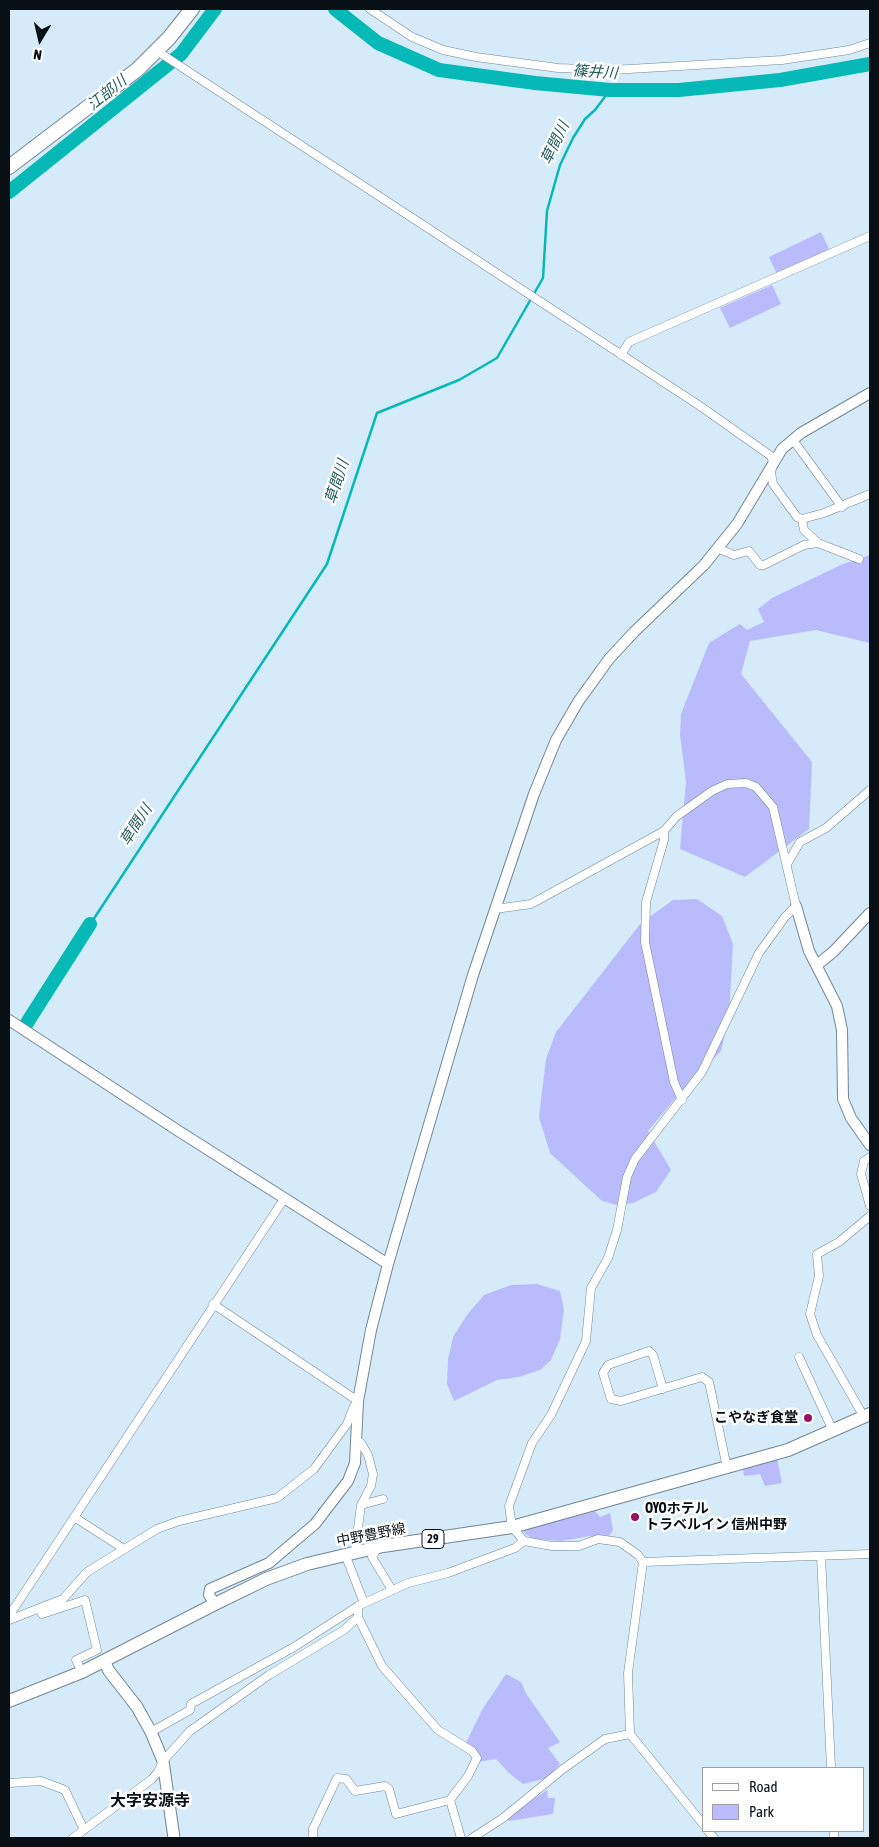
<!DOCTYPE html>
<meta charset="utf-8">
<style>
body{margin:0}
#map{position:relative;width:879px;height:1847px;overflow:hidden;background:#d5ebfa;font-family:"Asap Condensed",sans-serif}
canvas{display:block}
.frame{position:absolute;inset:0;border:10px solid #091015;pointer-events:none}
.legend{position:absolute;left:702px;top:1767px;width:162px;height:65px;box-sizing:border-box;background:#fff;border:1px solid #9d9fa1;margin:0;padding:6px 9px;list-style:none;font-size:15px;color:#091015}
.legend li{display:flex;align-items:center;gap:10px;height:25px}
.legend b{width:25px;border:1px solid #9d9fa1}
.north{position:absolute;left:15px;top:15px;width:50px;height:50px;-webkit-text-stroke:4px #fff;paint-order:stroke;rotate:189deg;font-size:14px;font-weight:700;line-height:20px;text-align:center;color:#091015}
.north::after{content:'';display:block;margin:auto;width:18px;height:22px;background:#091015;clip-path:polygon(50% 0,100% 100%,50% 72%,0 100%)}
</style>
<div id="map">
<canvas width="879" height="1847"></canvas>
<div class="frame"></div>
<ul class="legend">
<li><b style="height:6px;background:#fff"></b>Road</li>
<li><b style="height:14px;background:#b9bbfc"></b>Park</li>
</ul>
<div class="north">N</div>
</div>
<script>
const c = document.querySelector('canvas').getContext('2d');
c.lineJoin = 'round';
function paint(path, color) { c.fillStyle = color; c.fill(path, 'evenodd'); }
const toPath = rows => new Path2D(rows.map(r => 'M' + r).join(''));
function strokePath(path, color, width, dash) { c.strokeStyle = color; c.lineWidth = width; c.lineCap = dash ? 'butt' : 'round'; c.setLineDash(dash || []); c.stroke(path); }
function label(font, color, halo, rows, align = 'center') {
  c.font = font + ' "Asap Condensed","Noto Sans JP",sans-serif'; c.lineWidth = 5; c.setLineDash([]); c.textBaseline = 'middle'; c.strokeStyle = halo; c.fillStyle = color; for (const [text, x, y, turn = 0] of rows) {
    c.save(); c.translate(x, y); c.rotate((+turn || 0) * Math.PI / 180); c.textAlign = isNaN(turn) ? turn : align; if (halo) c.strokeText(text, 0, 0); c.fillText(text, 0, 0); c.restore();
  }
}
paint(toPath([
 [821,232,829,249,777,274,769,257],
 [772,285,781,304,730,328,720,308],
 [870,555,870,643,816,630,750,641,741,674,812,762,809,829,745,877,680,849,686,781,680,735,681,714,709,643,740,624,747,630,764,622,758,609,772,598,843,564],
 [697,899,722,916,733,944,729,1015,721,1051,678,1095,648,1131,671,1170,656,1192,633,1203,617,1205,602,1201,550,1153,539,1117,546,1059,556,1032,641,923,673,900],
 [537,1284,560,1291,564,1309,560,1339,551,1360,540,1370,519,1377,497,1380,454,1401,447,1384,448,1360,453,1337,467,1315,484,1295,511,1285],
 [777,1458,782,1483,765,1486,760,1474,744,1476,743,1469],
 [595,1511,600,1517,610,1513,613,1530,609,1536,603,1535,593,1539,590,1536,561,1541,534,1539,525,1534,524,1531,530,1528],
 [506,1674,521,1682,527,1695,560,1742,548,1748,560,1764,547,1778,523,1784,509,1773,496,1759,478,1762,476,1751,466,1743,482,1710],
 [547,1790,548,1798,555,1798,553,1814,509,1821,506,1818]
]), '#b9bbfc');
strokePath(toPath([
 [93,920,327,564,377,413,459,380,497,358,543,278,547,211,560,165,573,138,585,119,595,110,610,90]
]), '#07b9b6', 2.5);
strokePath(toPath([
 [335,9,378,43,439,70,535,83,610,90,679,90,780,80,870,64],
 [9,192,181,54,215,9],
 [25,1026,90,924]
]), '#07b9b6', 14);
const minor = toPath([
 [370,9,412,37,443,50,476,57,558,68,612,70,782,60,849,50,870,43],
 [157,51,700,406,771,456,773,462,771,473,773,484,797,517,802,519,824,513,870,494],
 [621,355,629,342,870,236],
 [793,440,842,507],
 [802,519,804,530,818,543,859,559],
 [717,548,734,555,749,551,760,565,764,565,804,545,818,543],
 [664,831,664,840,646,902,645,942,674,1082,682,1100],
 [787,864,800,842,826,828,870,790],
 [495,909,531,904,664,831,677,816,712,791,727,784,746,783,756,787,773,807,796,906,785,917,759,953,702,1072,635,1159,627,1177,617,1230,608,1258,591,1288,586,1341,551,1415,532,1443,509,1506,512,1527,524,1541,552,1546,579,1546,598,1539,620,1542,638,1555,643,1562,628,1673,630,1734,703,1824],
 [870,1157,864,1161,861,1174,870,1206],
 [799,1357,833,1431],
 [663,1389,653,1355,649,1351,608,1365,603,1373,611,1399,621,1401,702,1377,709,1382,727,1468],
 [864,1417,817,1335,810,1314,819,1276,817,1254,839,1242,870,1216],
 [357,1442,361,1443,368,1455,373,1474,371,1486,361,1505],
 [74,1517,124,1549],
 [378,1547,372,1557,392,1590],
 [355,1551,361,1505,383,1499],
 [345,1554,364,1603],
 [821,1556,831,1768],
 [643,1562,870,1554],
 [39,1609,42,1614,85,1600,97,1650,76,1660,82,1672],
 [11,1613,284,1199],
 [9,1620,63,1599,87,1572,157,1529,179,1521,277,1498,314,1469,347,1424,354,1406,358,1401,213,1304],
 [151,1732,190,1710,191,1704,294,1647,358,1606],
 [9,1783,41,1781,65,1790,84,1830],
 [450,1800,461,1838],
 [708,1831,714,1838],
 [834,1831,834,1838],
 [73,1838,152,1779,158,1772,163,1761,190,1731,269,1675,344,1630,358,1617],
 [313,1838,313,1829,337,1778,346,1779,355,1791,385,1786,389,1789,396,1814,450,1800,468,1776,477,1758,472,1751,438,1730,382,1666,358,1617,358,1606,408,1583,448,1573,515,1548,524,1541],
 [472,1838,503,1818,563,1769,605,1739,630,1734]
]);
const tertiary = toPath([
 [796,906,809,951,837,1006,842,1030,843,1099,851,1118,870,1145],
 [817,965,833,952,870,913],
 [9,1020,177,1130,388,1264],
 [215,1604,209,1595,210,1589,269,1563,315,1524,348,1481,355,1463,358,1401,371,1330,388,1264,473,975,534,794,556,740,578,702,609,659,634,632,704,565,737,524,782,449,801,433,870,393]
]);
const secondary = toPath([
 [104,1661,109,1671,137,1707,151,1732,163,1761,174,1838]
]);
const primary = toPath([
 [9,1701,82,1672,215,1604,266,1579,307,1564,383,1546,512,1527,788,1450,870,1414]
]);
const trunk = toPath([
 [9,167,138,69,169,38,192,9]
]);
strokePath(minor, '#728694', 9);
strokePath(tertiary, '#728694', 12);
strokePath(secondary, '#728694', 13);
strokePath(primary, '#728694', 14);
strokePath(trunk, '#728694', 16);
strokePath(minor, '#fff', 8);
strokePath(tertiary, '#fff', 10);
strokePath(secondary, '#fff', 11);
strokePath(primary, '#fff', 12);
strokePath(trunk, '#fff', 14);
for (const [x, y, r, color] of [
 [808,1418,5,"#981064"],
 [635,1517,5,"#981064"]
]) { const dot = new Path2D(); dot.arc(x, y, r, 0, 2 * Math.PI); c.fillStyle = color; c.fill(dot); strokePath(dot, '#fff', 2); }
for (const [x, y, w] of [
 [433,1539,22]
]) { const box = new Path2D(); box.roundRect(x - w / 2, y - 9.5, w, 19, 4); c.fillStyle = '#fff'; c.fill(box); strokePath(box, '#091015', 1); }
label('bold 12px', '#091015', null, [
 ["29",433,1539]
]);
label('bold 14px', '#091015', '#fff', [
 ["こやなぎ食堂",798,1418],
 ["OYOホテル",645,1509,"left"],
 ["トラベルイン 信州中野",645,1525,"left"]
], 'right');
label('14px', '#091015', '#fff', [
 ["中野豊野線",371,1535,-11]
]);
label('italic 15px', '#225d5b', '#fff', [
 ["篠井川",595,72,4],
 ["江部川",107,93,-39],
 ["草間川",555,143,-64],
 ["草間川",337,482,-72],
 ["草間川",136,825,-57]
]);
label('bold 16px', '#091015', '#fff', [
 ["大字安源寺",150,1801]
]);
</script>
